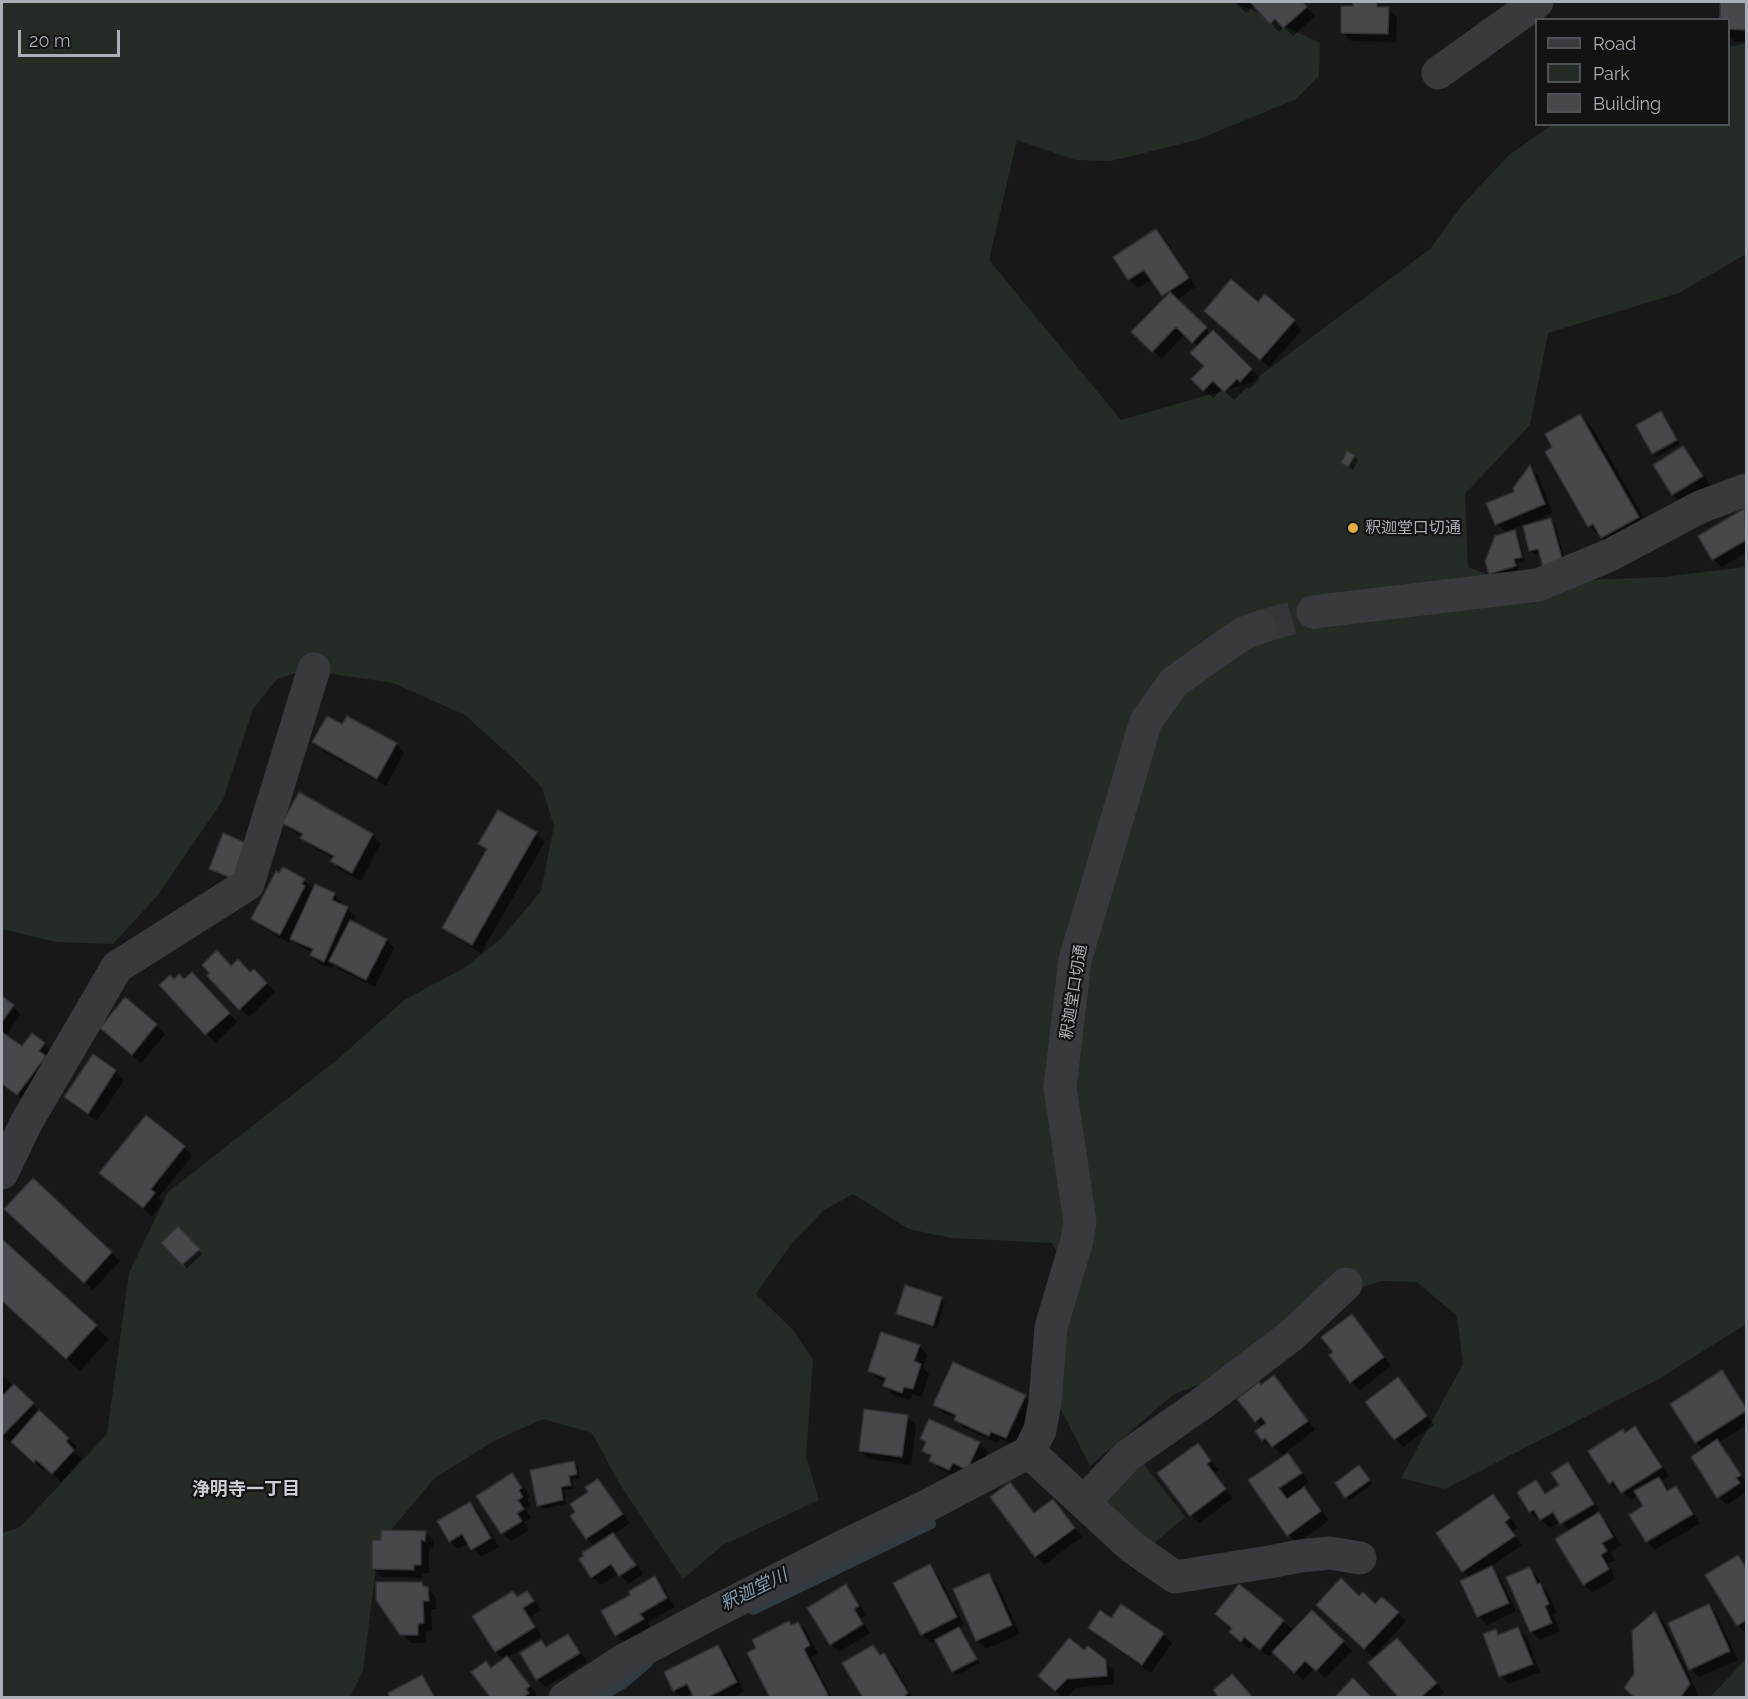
<!DOCTYPE html>
<meta charset="utf-8">
<style>
body{margin:0}
#map{position:relative;width:1748px;height:1699px;overflow:hidden;background:#181819;font-family:Raleway,sans-serif}
canvas{display:block}
.frame{position:absolute;inset:0;border:3px solid #abafb8;pointer-events:none}
.legend{position:absolute;left:1535px;top:18px;width:195px;height:108px;box-sizing:border-box;background:#131314;border:2px solid #505156;margin:0;padding:8px 10px;list-style:none;font-size:18px;color:#abafb8}
.legend li{display:flex;align-items:center;gap:12px;height:30px}
.legend b{width:30px;border:2px solid #505156}
.scale{position:absolute;left:18px;top:30px;width:102px;height:27px;box-sizing:border-box;border:3px solid #abafb8;border-top:0;padding-left:8px;font-size:18px;line-height:21px;white-space:nowrap;color:#abafb8;-webkit-text-stroke:4px #131314;paint-order:stroke}
</style>
<div id="map">
<canvas width="1748" height="1699"></canvas>
<div class="frame"></div>
<ul class="legend">
<li><b style="height:8px;background:#393a3e"></b>Road</li>
<li><b style="height:16px;background:#242c25"></b>Park</li>
<li><b style="height:16px;background:#47484c"></b>Building</li>
</ul>
<div class="scale">20 m</div>
</div>
<script>
const c = document.querySelector('canvas').getContext('2d');
c.lineJoin = 'round';
function paint(path, color) { c.fillStyle = color; c.fill(path, 'evenodd'); }
const toPath = rows => new Path2D(rows.map(r => 'M' + r).join(''));
function strokePath(path, color, width, dash) { c.strokeStyle = color; c.lineWidth = width; c.lineCap = dash ? 'butt' : 'round'; c.setLineDash(dash || []); c.stroke(path); }
function label(font, color, halo, rows, align = 'center') {
  c.font = font + ' Raleway,"Noto Sans JP",sans-serif'; c.lineWidth = 4.5; c.setLineDash([]); c.textBaseline = 'middle'; c.strokeStyle = halo; c.fillStyle = color; for (const [text, x, y, turn = 0] of rows) {
    c.save(); c.translate(x, y); c.rotate((+turn || 0) * Math.PI / 180); c.textAlign = isNaN(turn) ? turn : align; if (halo) c.strokeText(text, 0, 0); c.fillText(text, 0, 0); c.restore();
  }
}
paint(toPath([
 [2,2,1235,2,1320,43,1319,76,1296,99,1197,140,1111,161,1075,160,1017,140,989,260,1121,420,1250,383,1430,249,1463,204,1509,155,1552,125,1728,124,1729,47,1746,43,1746,254,1679,293,1548,333,1530,425,1465,494,1468,567,1541,595,1589,580,1662,577,1746,567,1746,1324,1659,1379,1445,1489,1401,1478,1463,1364,1457,1316,1417,1282,1381,1281,1301,1308,1218,1377,1173,1395,1090,1466,1056,1400,1061,1317,1078,1293,1052,1243,951,1238,909,1229,853,1194,823,1211,792,1243,756,1294,793,1330,813,1360,806,1456,819,1500,723,1545,683,1579,619,1483,592,1433,543,1419,492,1442,434,1479,379,1544,363,1671,350,1697,2,1697,2,1533,20,1527,107,1434,129,1273,168,1192,338,1059,404,1000,464,968,502,938,541,891,554,826,542,788,517,762,465,715,393,683,305,670,277,679,253,709,223,800,158,895,113,944,56,942,2,929],
 [1140,1459,1185,1517,1152,1545,1104,1499],
 [1746,1659,1746,1697,1710,1697,1713,1694]
]), '#242c25');
paint(toPath([
 [1235,2,1301,2,1315,16,1293,36,1284,27,1279,32,1255,5,1246,13],
 [1354,2,1376,2,1383,9,1388,9,1397,17,1396,42,1351,41,1342,32,1354,8],
 [1721,2,1746,2,1746,42,1735,42,1728,36,1728,20,1722,20],
 [1156,231,1165,239,1196,287,1176,300,1211,334,1213,332,1260,378,1249,389,1247,387,1234,400,1222,389,1213,398,1193,379,1206,366,1198,347,1185,334,1162,359,1142,340,1166,298,1152,279,1138,288,1129,279],
 [1258,304,1294,321,1302,330,1269,367,1214,319],
 [1661,413,1665,417,1680,444,1657,457,1653,453],
 [1580,416,1593,429,1651,530,1615,550,1589,526],
 [1683,447,1692,456,1710,485,1682,503,1673,495,1655,466],
 [1354,456,1358,460,1353,470,1343,462],
 [1530,467,1538,475,1553,513,1505,532,1497,524,1516,493],
 [1745,510,1746,553,1722,567,1713,559,1700,536],
 [1551,520,1555,524,1566,565,1541,553,1535,554,1531,551],
 [1514,532,1518,536,1525,561,1517,563,1519,570,1494,577,1490,573],
 [343,726,396,744,404,753,386,786,323,751,314,742],
 [300,795,372,835,381,844,361,881,340,870,332,861,334,859,311,846,303,837,293,831,284,822],
 [536,834,545,842,481,953,453,936,444,928,488,851,480,844],
 [224,835,238,882,214,872,210,868],
 [283,869,304,880,314,890,334,895,342,903,341,906,347,908,356,917,353,923,386,940,394,948,375,987,339,969,334,964,332,969,320,964,312,955,313,952,301,947,291,938,289,943,261,927,252,919],
 [232,968,250,974,254,971,275,992,249,1017,209,976],
 [174,981,200,982,237,1022,215,1043,162,985],
 [2,998,21,1014,6,1036,22,1049,44,1044,52,1053,26,1102,2,1084],
 [125,1000,165,1034,141,1063,110,1036],
 [93,1056,116,1071,124,1080,97,1121,74,1106,66,1097],
 [184,1147,192,1156,158,1198,163,1202,152,1216,110,1181],
 [33,1180,120,1261,93,1290,15,1217],
 [178,1228,202,1254,187,1268,163,1243],
 [2,1241,109,1339,80,1371,2,1301],
 [941,1299,945,1302,937,1329,901,1317,897,1313],
 [1351,1316,1360,1324,1391,1366,1360,1390,1351,1382],
 [919,1346,927,1355,923,1368,929,1374,922,1397,913,1394,910,1400,893,1395,885,1386,886,1382,878,1379,870,1371],
 [1722,1372,1730,1381,1746,1406,1746,1425,1718,1443,1725,1450,1746,1482,1746,1485,1744,1487,1746,1492,1727,1505,1719,1497,1704,1450,1696,1442,1672,1404],
 [2,1375,77,1447,73,1451,82,1459,61,1482,46,1468,43,1470,13,1441,10,1444,2,1435],
 [1398,1379,1407,1388,1434,1425,1403,1447,1395,1439],
 [1261,1386,1282,1386,1315,1430,1282,1455,1273,1446,1271,1448,1263,1440,1263,1428,1256,1421],
 [1025,1397,1033,1405,1015,1446,1000,1439,998,1443,964,1428,955,1420,956,1418,943,1413,935,1404],
 [907,1417,916,1425,911,1465,869,1459,861,1451],
 [1635,1427,1644,1436,1669,1476,1661,1481,1670,1492,1676,1488,1684,1497,1700,1523,1655,1550,1647,1541,1645,1507,1638,1495,1631,1500,1621,1490,1618,1491,1610,1483,1625,1434],
 [922,1439,979,1443,988,1452,976,1478,958,1477,939,1469,931,1460,932,1458,924,1451,927,1444],
 [1198,1445,1219,1470,1215,1473,1233,1498,1199,1523,1191,1515],
 [1287,1455,1296,1463,1309,1482,1302,1487,1312,1497,1329,1520,1297,1543,1289,1535,1250,1481],
 [574,1463,578,1467,580,1478,572,1480,574,1489,564,1490,566,1504,543,1509,539,1505],
 [1568,1464,1577,1473,1601,1513,1599,1514,1607,1523,1621,1545,1610,1552,1615,1560,1608,1564,1616,1578,1592,1593,1584,1584,1570,1532,1561,1521,1550,1528,1541,1519,1539,1520,1530,1512,1519,1492,1536,1482,1547,1494,1562,1486],
 [1362,1471,1372,1484,1350,1500,1346,1497],
 [512,1475,520,1483,530,1497,527,1499,530,1506,525,1509,531,1518,524,1522,529,1530,511,1541,502,1533],
 [598,1481,606,1489,630,1523,613,1535,622,1543,643,1574,629,1584,619,1573,601,1585,592,1577,595,1547,587,1539,572,1517],
 [1010,1484,1035,1514,1053,1501,1082,1537,1044,1565,1036,1556,992,1498],
 [1493,1495,1501,1504,1518,1528,1512,1532,1522,1545,1490,1567,1500,1577,1516,1611,1487,1625,1479,1616,1470,1578,1463,1571,1438,1534],
 [470,1504,478,1512,499,1547,481,1557,469,1543,458,1549,450,1541],
 [425,1532,434,1541,433,1549,429,1548,429,1573,422,1573,422,1578,382,1577,373,1569,382,1542],
 [1737,1556,1746,1566,1746,1633,1738,1625],
 [929,1566,938,1575,964,1625,959,1629,962,1632,980,1663,957,1675,954,1671,936,1640,931,1643,922,1634,895,1584],
 [1529,1569,1538,1578,1542,1587,1548,1593,1557,1613,1553,1615,1560,1631,1540,1640,1531,1631],
 [988,1575,997,1583,1020,1634,986,1649,977,1640],
 [654,1578,663,1587,675,1607,648,1622,651,1628,625,1643,617,1635,632,1595],
 [421,1583,436,1597,436,1609,431,1609,432,1631,426,1632,426,1643,411,1643,402,1634],
 [846,1586,854,1595,866,1615,861,1618,870,1633,839,1652,831,1644],
 [527,1592,535,1601,541,1610,530,1617,542,1636,507,1658,516,1666,537,1695,534,1698,493,1698,486,1663,492,1669,504,1660,496,1652],
 [1382,1599,1406,1621,1373,1657,1326,1613,1376,1606],
 [1121,1606,1163,1634,1172,1643,1151,1673,1098,1636,1090,1628,1112,1620],
 [1709,1606,1717,1615,1738,1660,1699,1677,1691,1669],
 [1312,1612,1352,1651,1325,1678,1315,1668,1303,1680,1274,1651,1269,1657,1253,1644,1250,1649,1239,1640,1233,1629,1283,1621,1294,1631],
 [1655,1613,1663,1621,1698,1694,1695,1698,1636,1698,1636,1675],
 [789,1623,792,1626,798,1623,807,1632,818,1654,811,1657,832,1698,772,1698],
 [1518,1629,1527,1637,1540,1672,1509,1684,1501,1676,1496,1631,1500,1635],
 [568,1636,576,1644,587,1662,546,1687,537,1679,541,1641,548,1648],
 [717,1647,726,1655,744,1691,733,1698,696,1698,693,1693,682,1698,674,1690],
 [873,1647,893,1663,913,1698,865,1698],
 [1405,1648,1444,1692,1438,1698,1401,1698],
 [1084,1652,1105,1661,1113,1670,1114,1684,1076,1688,1066,1698,1063,1698,1048,1684]
]), '#0007');
strokePath(toPath([
 [753,1610,931,1524],
 [599,1698,623,1684,648,1663]
]), '#313b42', 10);
const building = toPath([
 [1250,2,1303,2,1307,7,1283,28,1275,19,1270,24,1250,2],
 [1353,2,1377,2,1377,7,1389,7,1388,34,1341,33,1341,6,1353,6,1353,2],
 [1720,2,1746,2,1746,30,1728,29,1728,20,1720,20,1720,2],
 [1156,229,1189,278,1162,296,1144,270,1128,280,1113,257,1156,229],
 [1231,279,1258,302,1265,294,1295,320,1260,360,1204,311,1231,279],
 [1170,292,1207,327,1192,343,1176,327,1152,352,1131,332,1170,292],
 [1213,330,1252,369,1240,382,1237,379,1224,392,1213,381,1203,391,1191,379,1204,366,1190,353,1213,330],
 [1661,411,1677,440,1652,454,1636,425,1661,411],
 [1580,414,1639,517,1601,538,1593,524,1588,527,1545,452,1552,447,1545,434,1580,414],
 [1683,446,1703,476,1672,495,1653,465,1683,446],
 [1347,451,1355,455,1348,467,1341,463,1347,451],
 [1530,465,1545,504,1495,525,1486,503,1514,492,1513,488,1530,465],
 [1745,508,1746,540,1712,560,1698,536,1745,508],
 [1551,518,1563,562,1543,567,1538,549,1529,551,1523,526,1551,518],
 [1515,530,1522,557,1514,559,1516,566,1489,574,1485,561,1495,536,1515,530],
 [327,716,342,724,347,716,397,743,377,779,312,742,327,716],
 [299,792,373,834,352,873,330,861,334,856,300,838,303,834,282,823,299,792],
 [498,810,537,832,472,945,442,928,487,849,478,844,498,810],
 [223,833,248,844,234,879,209,869,223,833],
 [283,867,305,879,302,884,305,886,280,935,251,919,276,871,279,873,283,867],
 [315,884,335,893,332,900,348,907,324,962,310,955,313,949,290,939,315,884],
 [350,920,387,939,366,980,329,961,350,920],
 [217,950,231,966,238,959,250,972,254,969,267,983,239,1010,207,976,209,973,202,965,217,950],
 [192,972,230,1013,205,1035,159,985,170,975,174,979,179,974,184,979,192,972],
 [2,996,14,1005,2,1022,2,996],
 [125,997,157,1024,132,1055,100,1028,125,997],
 [2,1032,22,1046,32,1033,45,1043,39,1051,46,1056,17,1095,2,1084,2,1032],
 [93,1054,116,1070,88,1114,64,1097,93,1054],
 [146,1115,185,1146,151,1189,155,1193,143,1208,99,1173,146,1115],
 [33,1178,112,1252,84,1283,4,1209,33,1178],
 [178,1226,200,1249,182,1265,161,1243,178,1226],
 [2,1239,97,1325,66,1359,2,1301,2,1239],
 [905,1285,942,1297,933,1326,896,1314,905,1285],
 [1352,1314,1384,1357,1350,1383,1329,1355,1333,1352,1321,1337,1352,1314],
 [881,1332,920,1345,914,1361,921,1364,913,1389,904,1387,902,1393,883,1386,886,1378,868,1371,881,1332],
 [953,1362,1026,1395,1006,1438,991,1432,989,1436,954,1420,956,1415,933,1405,953,1362],
 [1722,1370,1746,1408,1746,1411,1695,1443,1670,1404,1722,1370],
 [1274,1375,1308,1421,1272,1447,1265,1438,1262,1441,1255,1431,1266,1423,1261,1417,1255,1422,1237,1399,1259,1382,1261,1385,1274,1375],
 [1398,1377,1427,1416,1394,1440,1365,1402,1398,1377],
 [14,1384,34,1403,2,1436,2,1396,14,1384],
 [864,1409,908,1415,902,1457,859,1451,864,1409],
 [39,1410,69,1438,66,1441,74,1450,52,1474,36,1460,34,1463,11,1442,39,1410],
 [929,1419,980,1442,967,1470,953,1463,949,1470,929,1461,931,1455,922,1451,926,1442,920,1439,929,1419],
 [1635,1426,1662,1467,1621,1493,1613,1481,1609,1484,1588,1451,1623,1429,1625,1433,1635,1426],
 [1717,1439,1741,1475,1736,1478,1740,1483,1717,1498,1691,1457,1717,1439],
 [1198,1443,1211,1461,1207,1464,1226,1489,1190,1516,1157,1473,1198,1443],
 [1288,1453,1302,1473,1279,1488,1287,1499,1304,1487,1321,1511,1287,1536,1248,1480,1288,1453],
 [574,1461,577,1474,569,1476,571,1485,561,1487,563,1500,537,1506,530,1470,574,1461],
 [1568,1462,1594,1504,1560,1524,1553,1512,1540,1520,1534,1510,1529,1512,1517,1492,1536,1480,1545,1494,1559,1485,1551,1473,1568,1462],
 [1359,1465,1370,1480,1345,1498,1335,1483,1359,1465],
 [512,1473,522,1488,519,1490,523,1497,518,1500,524,1509,517,1513,522,1521,501,1534,476,1496,512,1473],
 [1659,1477,1667,1491,1676,1486,1693,1514,1646,1542,1629,1515,1643,1506,1634,1491,1659,1477],
 [598,1479,623,1514,586,1539,570,1516,575,1512,570,1504,588,1492,585,1487,598,1479],
 [1010,1482,1034,1513,1053,1499,1075,1528,1035,1557,990,1497,1010,1482],
 [1493,1494,1510,1518,1505,1522,1515,1536,1462,1572,1436,1533,1493,1494],
 [470,1502,491,1538,471,1550,462,1534,449,1542,437,1521,470,1502],
 [1599,1512,1613,1537,1602,1543,1607,1551,1601,1555,1609,1569,1583,1585,1555,1539,1599,1512],
 [381,1530,426,1531,425,1541,421,1540,421,1565,414,1565,414,1570,372,1569,372,1540,381,1540,381,1530],
 [613,1533,636,1565,619,1576,611,1564,591,1578,579,1559,584,1556,582,1553,613,1533],
 [1738,1555,1746,1568,1746,1620,1737,1626,1705,1575,1738,1555],
 [930,1564,957,1617,921,1635,893,1583,930,1564],
 [1492,1566,1509,1603,1477,1617,1460,1581,1492,1566],
 [1530,1567,1537,1584,1540,1583,1549,1604,1545,1606,1552,1623,1530,1632,1506,1577,1530,1567],
 [989,1573,1012,1625,976,1641,953,1589,989,1573],
 [655,1576,667,1598,640,1614,644,1619,615,1636,601,1611,630,1595,629,1591,655,1576],
 [1341,1578,1359,1596,1363,1592,1375,1604,1382,1597,1399,1612,1364,1649,1316,1605,1341,1578],
 [376,1582,422,1582,423,1586,428,1587,429,1601,423,1601,424,1623,418,1624,418,1635,400,1635,376,1600,376,1582],
 [846,1584,859,1606,854,1609,863,1624,830,1645,807,1608,846,1584],
 [1239,1584,1284,1620,1260,1650,1244,1637,1241,1642,1229,1632,1232,1628,1215,1614,1239,1584],
 [513,1591,517,1597,527,1591,534,1601,523,1608,535,1627,495,1652,472,1616,513,1591],
 [1121,1604,1164,1633,1142,1665,1088,1628,1100,1610,1111,1618,1121,1604],
 [1709,1604,1730,1651,1689,1670,1668,1623,1709,1604],
 [1312,1610,1344,1641,1316,1671,1305,1661,1294,1673,1272,1652,1312,1610],
 [1655,1611,1690,1684,1680,1698,1635,1698,1624,1688,1634,1674,1632,1631,1655,1611],
 [789,1621,791,1625,798,1622,810,1645,804,1649,828,1695,824,1698,770,1698,747,1653,756,1648,752,1640,789,1621],
 [959,1627,977,1659,952,1672,935,1640,959,1627],
 [1518,1627,1533,1664,1499,1677,1483,1634,1496,1629,1498,1635,1518,1627],
 [568,1634,580,1653,536,1680,520,1653,541,1640,546,1647,568,1634],
 [1069,1638,1084,1650,1088,1646,1106,1660,1107,1676,1067,1679,1055,1691,1038,1676,1069,1638],
 [1397,1638,1437,1683,1420,1698,1399,1698,1368,1663,1397,1638],
 [718,1645,737,1682,707,1698,694,1698,687,1684,673,1691,664,1672,718,1645],
 [873,1645,880,1655,884,1653,908,1693,905,1695,907,1698,863,1698,842,1663,873,1645],
 [507,1656,530,1686,526,1689,529,1693,522,1698,491,1698,471,1672,486,1661,491,1668,507,1656],
 [1232,1674,1251,1695,1250,1698,1219,1698,1213,1690,1232,1674],
 [422,1675,435,1698,390,1698,388,1693,422,1675],
 [1353,1678,1372,1698,1334,1698,1353,1678]
]);
paint(building, '#47484c');
strokePath(building, '#323235', 1.5);
strokePath(toPath([
 [1260,627,1313,612]
]), '#353639', 33, [33, 16]);
strokePath(toPath([
 [1438,73,1537,2],
 [1313,612,1538,585,1610,555,1700,507,1746,490],
 [2,1173,26,1123,117,967,248,884,314,669],
 [1029,1452,1132,1547,1175,1577,1269,1562,1300,1556,1330,1553,1360,1558],
 [1084,1502,1127,1456,1204,1402,1292,1335,1346,1284],
 [565,1698,624,1660,712,1613,848,1544,923,1508,1029,1452,1040,1430,1045,1402,1051,1327,1077,1240,1080,1222,1060,1087,1075,960,1146,721,1174,682,1242,634,1260,627]
]), '#393a3e', 33);
for (const [x, y, r, color] of [
 [1353,528,6,"#e6ac43"]
]) { const dot = new Path2D(); dot.arc(x, y, r, 0, 2 * Math.PI); c.fillStyle = color; c.fill(dot); strokePath(dot, '#131314', 2); }
label('16px', '#abafb8', '#131314', [
 ["釈迦堂口切通",1365,528]
], 'left');
label('16px', '#abafb8', '#131314', [
 ["釈迦堂口切通",1074,992,-81]
]);
label('bold 18px', '#cbced5', '#131314', [
 ["浄明寺一丁目",246,1490]
]);
label('italic 18px', '#849db1', '#131314', [
 ["釈迦堂川",754,1590,-26]
]);
</script>
